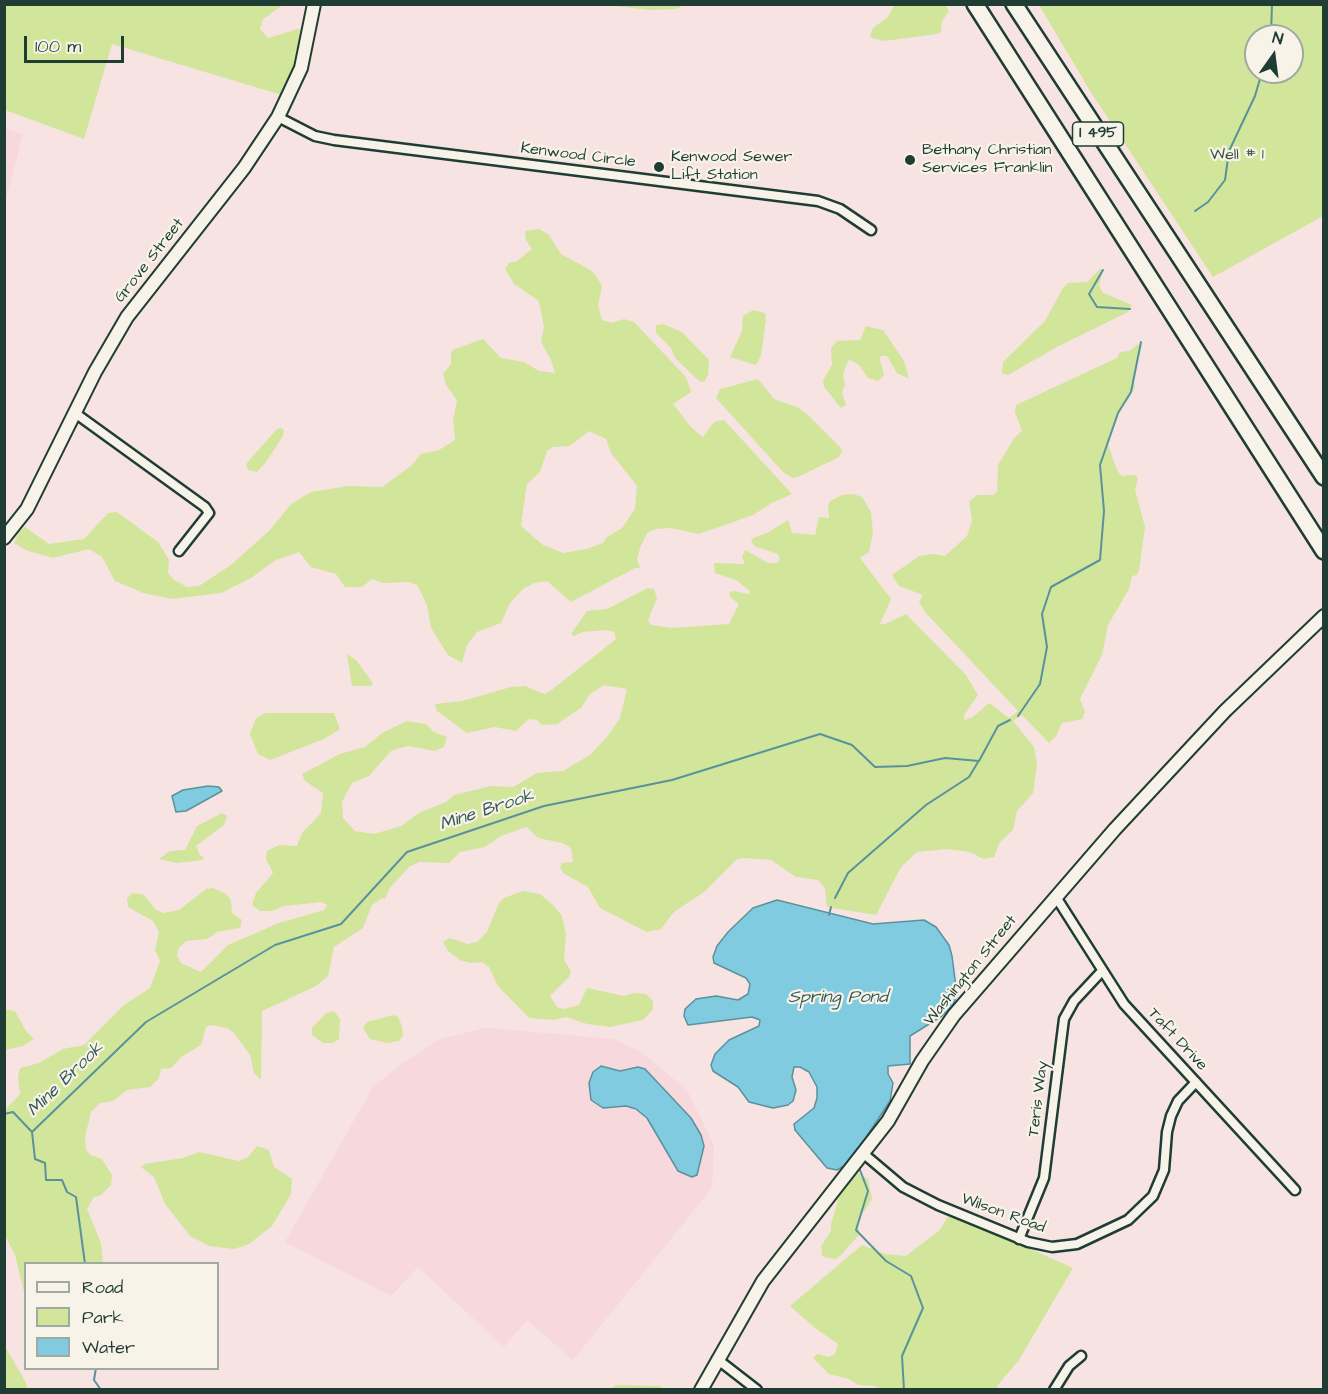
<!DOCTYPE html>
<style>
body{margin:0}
#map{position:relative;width:1328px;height:1394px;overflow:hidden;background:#f7e3e1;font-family:"Architects Daughter",sans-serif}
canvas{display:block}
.frame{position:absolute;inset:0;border:6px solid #1f3d34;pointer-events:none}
.legend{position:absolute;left:24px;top:1262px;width:195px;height:108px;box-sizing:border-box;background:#f7f3e8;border:2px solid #a1aaa0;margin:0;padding:8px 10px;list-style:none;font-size:18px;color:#1f3d34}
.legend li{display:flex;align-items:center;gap:12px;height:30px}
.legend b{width:30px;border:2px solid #a1aaa0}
.north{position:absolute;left:1244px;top:24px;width:60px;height:60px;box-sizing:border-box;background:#f7f3e8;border:2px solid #a1aaa0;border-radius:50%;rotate:14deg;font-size:16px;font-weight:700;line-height:24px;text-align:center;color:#1f3d34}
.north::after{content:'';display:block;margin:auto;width:21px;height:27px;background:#1f3d34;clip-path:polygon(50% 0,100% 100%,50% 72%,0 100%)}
.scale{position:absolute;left:24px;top:36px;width:100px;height:27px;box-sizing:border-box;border:3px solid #1f3d34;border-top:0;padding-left:8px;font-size:18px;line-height:21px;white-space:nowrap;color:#1f3d34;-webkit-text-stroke:4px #f7f3e8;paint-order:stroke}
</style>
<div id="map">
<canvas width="1328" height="1394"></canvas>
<div class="frame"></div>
<ul class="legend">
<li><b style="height:8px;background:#f7f3e8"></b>Road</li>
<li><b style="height:16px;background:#d1e69b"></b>Park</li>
<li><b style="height:16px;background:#81cbe1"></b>Water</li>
</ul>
<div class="north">N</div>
<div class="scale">100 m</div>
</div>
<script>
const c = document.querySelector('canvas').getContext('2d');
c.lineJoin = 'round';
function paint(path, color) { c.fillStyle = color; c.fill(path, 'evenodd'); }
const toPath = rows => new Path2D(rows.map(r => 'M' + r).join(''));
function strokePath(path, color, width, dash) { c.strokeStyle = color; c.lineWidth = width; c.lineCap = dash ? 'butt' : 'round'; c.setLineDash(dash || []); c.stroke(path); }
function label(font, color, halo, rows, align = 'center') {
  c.font = font + ' "Architects Daughter",sans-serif'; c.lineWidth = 4.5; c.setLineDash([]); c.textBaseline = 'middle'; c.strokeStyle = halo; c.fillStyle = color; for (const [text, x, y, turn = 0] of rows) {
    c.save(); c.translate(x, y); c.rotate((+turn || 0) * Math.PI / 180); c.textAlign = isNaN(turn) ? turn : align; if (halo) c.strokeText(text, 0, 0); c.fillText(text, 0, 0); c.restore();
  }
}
paint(toPath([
 [5,129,23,134,5,203,4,129],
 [486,1028,614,1039,641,1052,687,1090,714,1145,712,1188,573,1360,527,1320,504,1347,418,1267,391,1296,285,1242,373,1087,403,1063,440,1039]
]), '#f7d8dc');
paint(toPath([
 [895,4,945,5,949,11,942,21,941,32,937,34,884,41,872,38,870,35,873,28,888,17],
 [5,5,283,5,263,19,260,29,268,38,305,27,285,96,112,44,84,139,5,110],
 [607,5,684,5,676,9,650,10],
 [1039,5,1323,5,1323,216,1213,277,1092,94],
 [1256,36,1292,36,1292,72,1256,72],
 [539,229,548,234,561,254,592,271,600,282,602,287,598,305,602,320,612,323,624,319,634,322,686,377,691,392,673,404,692,428,703,437,714,422,724,420,792,494,772,503,753,515,699,534,670,528,656,529,647,533,640,548,637,560,640,568,635,568,571,602,547,581,534,583,523,589,510,603,501,623,477,632,467,645,462,663,448,655,431,628,427,605,417,585,409,582,383,583,372,579,362,587,345,587,336,574,311,567,299,552,276,560,251,578,221,593,172,599,143,593,115,581,102,557,89,549,53,558,28,551,14,543,19,532,25,527,49,544,84,539,108,513,117,512,158,542,169,560,168,573,174,580,187,587,199,586,231,565,270,530,291,504,311,492,348,486,382,487,411,466,421,454,439,450,455,440,453,421,457,400,446,385,443,374,451,364,451,352,455,349,483,339,501,358,524,362,539,371,555,373,551,360,541,342,544,327,539,301,514,284,505,269,509,263,517,261,532,249,526,240,525,231],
 [589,431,606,439,611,453,637,486,635,509,622,528,607,537,603,543,587,549,563,553,543,545,521,526,526,489,527,484,540,472,547,451,553,447,570,446],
 [1100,269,1103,269,1099,286,1103,293,1132,305,1128,312,1057,347,1008,375,1002,373,1003,362,1045,321,1063,288,1068,283,1087,282],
 [753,310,765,313,766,320,761,355,756,365,730,357,742,331,743,316],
 [663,324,682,332,709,360,708,375,704,382,699,381,675,358,671,348,656,333,656,325],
 [866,326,883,330,904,361,909,379,897,373,887,356,881,356,880,360,884,375,878,381,868,378,859,365,849,359,843,374,845,385,842,392,846,405,841,408,824,387,823,380,832,365,831,348,837,341,860,340],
 [1138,344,1142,346,1133,376,1135,387,1128,400,1121,407,1108,445,1118,472,1122,476,1135,475,1138,478,1135,490,1145,527,1139,570,1137,575,1132,576,1129,589,1108,625,1102,655,1080,699,1085,712,1082,719,1062,723,1056,736,1049,743,1022,715,1013,721,1034,747,1037,764,1033,793,1017,811,1013,830,1000,842,994,857,983,859,970,852,946,849,917,852,901,867,876,915,827,907,825,888,818,880,796,877,771,860,743,858,736,860,704,892,674,912,661,929,647,932,600,908,588,887,563,873,560,867,562,863,573,862,571,848,562,843,538,838,527,827,501,836,485,847,460,852,449,863,419,862,409,867,389,889,385,899,382,898,372,905,363,928,334,947,328,976,316,986,262,1011,261,1080,254,1073,250,1055,234,1033,227,1028,210,1025,206,1027,201,1045,181,1057,171,1068,161,1069,159,1078,150,1087,127,1090,113,1101,100,1103,91,1112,85,1137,86,1149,90,1155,102,1159,112,1175,111,1185,101,1195,93,1198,87,1209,101,1243,103,1263,26,1264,25,1296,15,1255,6,1237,5,1110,20,1094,18,1077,20,1068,39,1063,63,1049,84,1045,124,1005,150,988,160,961,155,950,159,932,153,921,128,907,127,899,132,893,143,894,156,910,163,913,179,910,206,889,213,888,226,894,231,900,232,913,242,920,240,928,217,932,207,939,186,941,178,949,177,956,181,963,201,972,228,945,279,923,324,910,327,905,322,902,284,906,272,911,260,911,252,905,256,893,273,873,266,859,267,851,279,845,297,846,302,833,321,813,323,793,305,781,302,774,340,754,365,747,382,733,407,721,426,724,434,732,447,737,444,747,435,751,408,746,391,751,369,776,352,783,342,802,343,818,355,831,374,834,401,826,419,813,446,802,454,795,491,786,513,787,537,773,563,771,590,755,607,737,620,718,627,689,604,685,590,694,581,708,557,724,542,725,537,720,529,719,516,731,495,727,467,733,437,711,435,704,462,701,511,687,525,686,544,694,549,692,616,639,614,632,606,630,583,632,574,636,571,634,587,611,607,609,648,588,654,589,657,598,648,620,651,625,671,628,729,624,739,604,730,597,729,593,733,591,749,594,750,591,736,580,715,573,714,563,745,564,742,557,745,550,768,563,777,563,780,560,778,554,756,547,751,542,753,538,769,532,788,520,792,533,815,535,819,517,829,518,828,506,830,501,842,495,854,494,862,497,871,512,873,533,869,552,860,558,891,599,880,624,885,624,906,614,966,675,978,695,964,715,964,720,973,717,989,703,1009,718,1018,711,925,612,919,602,923,595,899,586,892,575,919,556,934,554,945,556,967,536,972,521,969,502,977,495,993,495,997,492,998,465,1015,437,1022,431,1015,412,1016,405,1117,358,1120,352,1130,351],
 [758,379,774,399,797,407,808,415,840,447,842,451,839,457,800,476,793,478,783,472,716,398,720,389],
 [281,428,284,430,283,436,266,462,257,472,248,470,246,464,277,429],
 [347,654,356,660,370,679,373,684,371,686,352,686],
 [265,713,334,713,340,729,324,739,270,760,258,754,250,734,256,718],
 [222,813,227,816,224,825,196,846,199,854,204,858,202,860,177,863,159,859,170,851,185,850,197,826],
 [523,891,540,894,554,906,562,916,566,934,564,960,571,971,569,977,550,996,557,1007,563,1009,579,1005,587,988,624,996,634,993,646,994,653,1001,653,1009,643,1020,610,1027,587,1024,566,1017,553,1020,529,1018,498,986,489,967,482,962,470,963,460,960,448,951,443,942,449,938,468,944,477,942,487,932,499,903,504,898],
 [4,1009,15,1011,26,1031,34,1039,23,1046,5,1050],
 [334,1011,340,1019,339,1039,333,1043,323,1043,312,1035,312,1028,326,1013],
 [393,1015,398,1017,402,1026,403,1035,399,1041,387,1043,370,1039,363,1028,367,1022],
 [257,1146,269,1150,274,1167,292,1179,291,1194,272,1226,249,1244,234,1249,209,1246,190,1236,165,1204,154,1177,141,1167,145,1164,183,1158,199,1152,239,1161,248,1157],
 [855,1171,868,1179,872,1199,858,1221,859,1235,841,1255,836,1259,829,1258,822,1256,821,1246,831,1231,831,1224,839,1197],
 [950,1213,1073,1268,1019,1360,997,1386,1000,1389,878,1389,876,1386,858,1385,849,1379,829,1374,813,1358,818,1354,828,1357,835,1354,838,1344,815,1328,790,1306,862,1245,885,1254,906,1256,940,1230],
 [5,1346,26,1383,27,1389,5,1389],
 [616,1385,660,1386,665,1389,612,1389]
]), '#d1e69b');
const water = toPath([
 [208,786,219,787,222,791,186,811,176,812,172,796,183,790,208,786],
 [777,900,873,924,924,920,936,927,949,945,952,956,957,995,953,1005,942,1016,910,1036,910,1064,888,1066,888,1074,893,1083,890,1101,849,1163,837,1170,827,1168,795,1130,794,1124,814,1108,817,1098,817,1087,809,1072,800,1067,794,1067,792,1077,796,1090,793,1101,788,1105,773,1108,749,1102,738,1087,713,1071,711,1065,715,1054,729,1040,759,1026,760,1020,752,1017,688,1025,684,1016,685,1009,696,999,716,996,738,1000,748,994,750,984,746,978,714,963,713,957,717,946,728,932,753,908,777,900],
 [601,1066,620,1071,638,1067,645,1069,691,1118,701,1135,704,1146,697,1175,692,1177,678,1171,647,1118,636,1109,626,1106,603,1108,591,1100,589,1083,593,1072,601,1066]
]);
paint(water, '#81cbe1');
strokePath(water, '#5a929c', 1.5);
strokePath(toPath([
 [1271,36,1272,4],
 [1195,211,1208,202,1225,180,1229,151,1255,96,1262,72],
 [1103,270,1089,294,1097,307,1130,309],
 [1018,716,1040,684,1047,647,1042,614,1051,587,1100,560,1104,511,1100,465,1118,413,1131,392,1141,342],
 [835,898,848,873,926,805,969,777,978,762],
 [829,915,831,907],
 [4,1114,13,1112,32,1132],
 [32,1132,146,1022,275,945,341,924,407,852,544,806,672,780,820,734,852,745,875,767,907,766,945,758,979,761,998,726,1010,720],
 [32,1132,35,1159,45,1163,46,1180,62,1180,67,1192,76,1197,85,1264],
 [860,1170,868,1191,856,1230,886,1261,911,1276,923,1308,902,1356,904,1390],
 [96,1368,94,1380,101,1390]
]), '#5a929c', 2);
const street = toPath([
 [278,117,315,136,334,140,818,201,840,209,871,230],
 [75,413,205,507,209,513,179,551],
 [1056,897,1124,1004,1295,1190],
 [864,1154,903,1187,938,1205,1028,1242,1052,1247,1077,1244,1128,1220,1153,1196,1164,1170,1167,1132,1171,1116,1178,1101,1196,1082],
 [1019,1239,1044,1178,1064,1019,1074,1001,1102,971],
 [717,1359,757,1390],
 [1054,1390,1069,1366,1081,1356]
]);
const secondary = toPath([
 [4,538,27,509,95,372,127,317,244,168,278,117,301,68,314,4],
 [701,1390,763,1281,888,1121,922,1061,954,1015,1115,829,1225,711,1324,616]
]);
const highway = toPath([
 [975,4,1324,551],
 [1014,4,1324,477]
]);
strokePath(street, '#1f3d34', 13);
strokePath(secondary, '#1f3d34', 16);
strokePath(highway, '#1f3d34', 20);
strokePath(street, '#f7f3e8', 8);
strokePath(secondary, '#f7f3e8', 12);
strokePath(highway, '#f7f3e8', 15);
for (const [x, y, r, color] of [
 [910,160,6,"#1f3d34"],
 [659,167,6,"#1f3d34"]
]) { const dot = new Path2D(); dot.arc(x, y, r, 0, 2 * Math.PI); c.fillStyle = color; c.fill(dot); strokePath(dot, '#f7f3e8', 2); }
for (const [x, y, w] of [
 [1098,134,51]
]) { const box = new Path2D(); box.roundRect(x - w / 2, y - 12, w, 24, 4.5); c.fillStyle = '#f7f3e8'; c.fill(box); strokePath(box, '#1f3d34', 1.5); }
label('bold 15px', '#1f3d34', null, [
 ["I 495",1098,134]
]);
label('16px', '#1f3d34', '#f7f3e8', [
 ["Bethany Christian",922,151],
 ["Services Franklin",922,169],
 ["Kenwood Sewer",671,158],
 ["Lift Station",671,176]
], 'left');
label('16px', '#1f3d34', '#f7f3e8', [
 ["Kenwood Circle",578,156,7],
 ["Grove Street",150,261,-52],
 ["Washington Street",971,971,-51],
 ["Taft Drive",1177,1040,47],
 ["Teris Way",1039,1099,-83],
 ["Wilson Road",1003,1214,20]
]);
label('16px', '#3a5643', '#f7f3e8', [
 ["Well # 1",1237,156]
]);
label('italic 18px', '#335957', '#f7f3e8', [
 ["Mine Brook",487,811,-18],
 ["Spring Pond",838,998],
 ["Mine Brook",66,1080,-44]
]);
</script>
